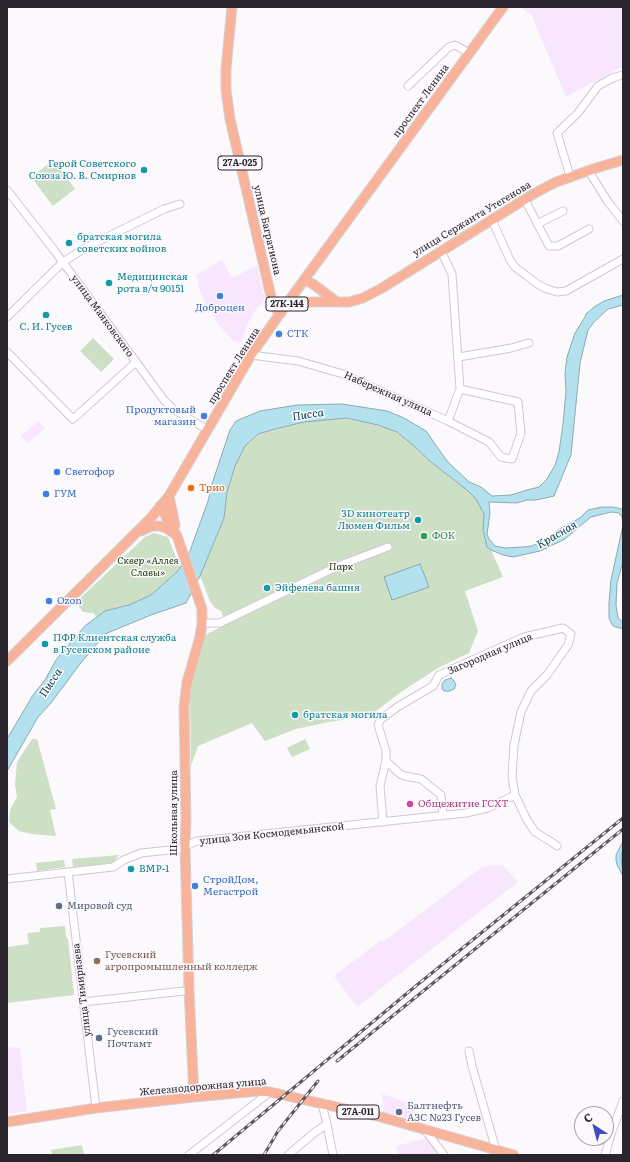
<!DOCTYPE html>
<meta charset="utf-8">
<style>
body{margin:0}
#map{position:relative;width:630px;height:1162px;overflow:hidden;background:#fcf9fd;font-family:Literata,serif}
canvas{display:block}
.frame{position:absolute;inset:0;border:8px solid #2a242c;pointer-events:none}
.north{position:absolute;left:574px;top:1106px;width:40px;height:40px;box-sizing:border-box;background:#fcf9fd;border:1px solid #a8a4a9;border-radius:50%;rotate:324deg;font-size:11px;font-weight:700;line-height:16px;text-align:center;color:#2a242c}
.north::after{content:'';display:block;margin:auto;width:14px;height:18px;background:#414cc0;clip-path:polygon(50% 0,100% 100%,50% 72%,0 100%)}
</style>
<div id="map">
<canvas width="630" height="1162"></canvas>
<div class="frame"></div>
<div class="north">С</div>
</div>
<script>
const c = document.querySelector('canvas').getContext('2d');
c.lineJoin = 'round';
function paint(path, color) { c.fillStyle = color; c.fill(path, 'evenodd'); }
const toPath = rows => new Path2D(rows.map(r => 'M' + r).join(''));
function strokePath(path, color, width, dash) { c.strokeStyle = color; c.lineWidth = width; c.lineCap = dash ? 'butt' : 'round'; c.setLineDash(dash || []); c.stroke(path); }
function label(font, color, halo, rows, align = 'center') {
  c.font = font + ' Literata,serif'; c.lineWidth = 3; c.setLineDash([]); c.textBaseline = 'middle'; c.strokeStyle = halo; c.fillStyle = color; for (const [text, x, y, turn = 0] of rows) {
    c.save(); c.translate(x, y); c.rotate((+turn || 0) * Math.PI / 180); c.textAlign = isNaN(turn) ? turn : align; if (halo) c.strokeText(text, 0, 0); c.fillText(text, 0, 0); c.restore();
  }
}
paint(toPath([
 [519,7,623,7,623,66,566,97,531,14],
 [222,260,232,278,257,265,263,291,262,292,265,298,262,304,258,306,245,328,246,331,240,343,233,341,218,324,202,297,198,285,200,283,196,275],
 [38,421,45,428,27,443,21,436],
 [502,865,518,882,357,1007,334,976,381,940,383,942,483,866],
 [7,1047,20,1048,27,1111,7,1114],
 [382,1094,413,1104,415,1110,415,1115,421,1126,407,1121,408,1118,396,1115,395,1118,383,1114,384,1106],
 [430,1137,443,1155,399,1155,396,1146]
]), '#f8e6fe');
paint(toPath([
 [54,160,75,189,53,206,31,177],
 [93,338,114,359,101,372,80,351],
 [347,418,378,425,397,432,413,445,431,462,467,490,476,499,484,514,483,530,485,541,491,550,503,577,465,591,478,631,469,653,438,668,401,692,371,715,324,723,296,729,265,741,252,723,198,746,191,766,190,696,200,638,226,624,221,611,215,608,210,601,200,576,224,518,227,492,235,466,245,446,258,434,304,422],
 [154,533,168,537,180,567,178,571,151,595,129,605,105,611,97,617,93,613,83,612,76,602,145,537],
 [32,739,37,739,56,809,50,810,56,836,32,834,19,831,9,822,10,810,17,797,15,785,17,762],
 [305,739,310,749,292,757,287,748],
 [119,855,113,863,73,867,72,859],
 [64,860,65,867,37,871,36,863],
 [65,926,66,937,68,939,74,995,7,1003,7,947,29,944,27,933,40,932,40,928],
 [82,1145,84,1155,52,1155,51,1150]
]), '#cddfc4');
const water = toPath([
 [623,295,623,305,608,309,594,322,588,330,580,363,571,455,554,496,536,500,527,500,517,503,489,502,490,513,487,534,489,539,495,546,505,548,523,547,532,546,554,536,556,531,580,518,588,510,602,507,613,507,622,509,623,509,623,562,617,583,616,605,618,618,623,622,623,629,613,626,609,618,609,603,611,580,623,525,622,517,619,513,611,512,591,517,565,539,540,551,513,557,503,555,491,550,487,547,483,530,484,514,476,499,467,490,431,462,413,445,397,432,378,425,347,418,304,422,275,429,258,434,245,446,235,466,227,492,224,518,200,576,186,603,151,615,105,634,80,664,51,703,38,717,7,771,7,739,33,695,45,680,56,660,76,636,86,625,105,611,129,605,151,595,178,571,190,551,208,501,212,484,230,430,236,421,260,411,297,405,342,404,387,411,404,418,426,431,447,461,469,482,481,487,492,496,511,495,527,490,539,487,547,479,555,465,559,452,563,424,566,391,565,373,567,357,575,333,585,317,586,314,594,307,604,301,623,295],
 [420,564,429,587,392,600,384,577,420,564],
 [451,678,454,681,456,685,454,689,450,691,444,691,442,689,442,684,445,680,451,678],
 [623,841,623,849,621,856,623,876,617,865,616,860,616,855,623,841]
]);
paint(water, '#b4e1ee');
strokePath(water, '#8ba8b4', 1);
const minor = toPath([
 [408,86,449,47,455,45,469,53],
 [588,170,608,202,623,221],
 [570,176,557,133,578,113,598,86,612,78,623,75],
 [7,190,54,250,164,400,173,409,208,430],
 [525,200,549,246,558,246,589,229],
 [492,220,510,260,515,267,539,285,547,289,557,292,566,291,623,259],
 [537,224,563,211],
 [441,251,452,274,460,389,448,421],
 [7,317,63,262,85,248,164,209,180,204],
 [7,352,73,419,136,362],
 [251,355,298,361,343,374,448,421,489,442,501,457,512,459,521,433,518,402,460,389],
 [459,357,511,348,529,343],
 [202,623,220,623,338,566,388,547],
 [386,761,400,774,405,776,421,779,441,795,443,816],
 [383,822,380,786,386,761,386,751,378,725,381,719,399,706,433,686,439,675,524,637,563,628,571,634,568,645,547,675,531,691,521,712,514,745,512,777,515,795,527,820,535,832,553,843,557,846],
 [68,872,96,1108],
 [7,879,113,867,124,860,141,853,179,849,197,841,466,813,488,808,515,795],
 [83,1002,184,991,189,989],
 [469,1051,472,1066,496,1150],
 [322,1104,327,1124,333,1155],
 [425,1130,444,1155],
 [189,1155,270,1092],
 [288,1155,314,1133,327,1124],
 [605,1155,611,1134,623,1101]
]);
const major = toPath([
 [232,7,226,69,226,90,230,119,272,301,277,310,281,313],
 [304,280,313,284,337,302],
 [288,302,349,302,363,298,382,288,535,193,556,182,596,168,623,160],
 [169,496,175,525],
 [160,506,177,536,202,609,202,623,200,637,187,682,184,707,186,820,185,847,189,989,194,1097],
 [141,531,152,526,160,526,166,528,175,534],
 [7,661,149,520,169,496,251,355,288,302,503,7],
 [7,1122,96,1108,194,1097,259,1091,270,1092,381,1117,514,1155]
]);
strokePath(minor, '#d4c3d9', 9);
strokePath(major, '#d4d3d5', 11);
strokePath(minor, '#fff', 7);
strokePath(major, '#fab39b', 9);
const rail = toPath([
 [337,1061,623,829],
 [213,1155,417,985,623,818],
 [264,1155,278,1131,318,1081]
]);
strokePath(rail, '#5b565d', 3);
strokePath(rail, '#fcf9fd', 1.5, [4.5]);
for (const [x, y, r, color] of [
 [144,170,4,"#0f9aa8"],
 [69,243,4,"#0f9aa8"],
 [109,283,4,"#0f9aa8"],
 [220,296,4,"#3f7fe0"],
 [46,315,4,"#0f9aa8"],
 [279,334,4,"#3f7fe0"],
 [204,416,4,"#3f7fe0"],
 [57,472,4,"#3f7fe0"],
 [191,488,4,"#e8710a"],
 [46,494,4,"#3f7fe0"],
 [418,520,4,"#0f9aa8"],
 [424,536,4,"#2e9e5b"],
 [267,588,4,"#0f9aa8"],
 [49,601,4,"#3f7fe0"],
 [45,644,4,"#0f9aa8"],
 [295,715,4,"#0f9aa8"],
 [410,804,4,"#d1479c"],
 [131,869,4,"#0f9aa8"],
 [195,886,4,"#3f7fe0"],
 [59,906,4,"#5c6f8a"],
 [97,961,4,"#8d6e63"],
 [99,1038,4,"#5c6f8a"],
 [399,1112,4,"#5c6f8a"]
]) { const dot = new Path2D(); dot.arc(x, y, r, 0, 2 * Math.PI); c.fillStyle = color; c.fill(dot); strokePath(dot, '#fcf9fd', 1.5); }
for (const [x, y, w] of [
 [240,163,44],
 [287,304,42],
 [358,1112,42]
]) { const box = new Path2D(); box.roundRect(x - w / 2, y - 7, w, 14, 3); c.fillStyle = '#fcf9fd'; c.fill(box); strokePath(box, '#2a242c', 1); }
label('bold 9px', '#2a242c', null, [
 ["27А-025",240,163],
 ["27К-144",287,304],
 ["27А-011",358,1112]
]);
label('10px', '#2a242c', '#fcf9fd', [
 ["проспект Ленина",421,101,-54],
 ["улица Сержанта Утегенова",472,219,-31],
 ["улица Багратиона",267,230,77],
 ["улица Маяковского",102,316,54],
 ["проспект Ленина",234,366,-58],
 ["Набережная улица",388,394,24],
 ["Загородная улица",490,654,-23],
 ["Школьная улица",174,813,-90],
 ["улица Зои Космодемьянской",272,834,-6],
 ["улица Тимирязева",82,990,-97],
 ["Железнодорожная улица",203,1087,-5]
]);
label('10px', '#0d838f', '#fcf9fd', [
 ["Герой Советского",136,164,"right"],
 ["Союза Ю. В. Смирнов",136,176,"right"],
 ["братская могила",77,237],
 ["советских войнов",77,249],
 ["Медицинская",117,277],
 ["рота в/ч 90151",117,289],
 ["С. И. Гусев",46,327,"center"],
 ["3D кинотеатр",410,514,"right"],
 ["Люмен Фильм",410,526,"right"],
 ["Эйфелева башня",275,588],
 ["ПФР Клиентская служба",53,638],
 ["в Гусевском районе",53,650],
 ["братская могила",303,715],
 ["BMP-1",139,869]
], 'left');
label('10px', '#366cbe', '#fcf9fd', [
 ["Доброцен",220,308,"center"],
 ["СТК",287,334],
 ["Продуктовый",196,410,"right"],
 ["магазин",196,422,"right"],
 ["Светофор",65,472],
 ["ГУМ",54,494],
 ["Ozon",57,601],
 ["СтройДом,",203,880],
 ["Мегастрой",203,892]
], 'left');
label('10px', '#c56008', '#fcf9fd', [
 ["Трио",199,488]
], 'left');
label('10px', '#27864d', '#fcf9fd', [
 ["ФОК",432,536]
], 'left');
label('italic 10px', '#193403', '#fcf9fd', [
 ["Сквер «Аллея",148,561],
 ["Славы»",148,573],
 ["Парк",341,567]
]);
label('10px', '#b23c85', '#fcf9fd', [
 ["Общежитие ГСХТ",418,804]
], 'left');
label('10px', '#4e5e75', '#fcf9fd', [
 ["Мировой суд",67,906],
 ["Гусевский",107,1032],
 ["Почтамт",107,1044],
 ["Балтнефть",407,1106],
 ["АЗС №23 Гусев",407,1118]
], 'left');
label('10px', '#785e54', '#fcf9fd', [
 ["Гусевский",105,955],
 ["агропромышленный колледж",105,967]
], 'left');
label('italic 11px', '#004452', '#fcf9fd', [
 ["Писса",308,415,-8],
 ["Красная",557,535,-30],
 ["Писса",51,683,-57]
]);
</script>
